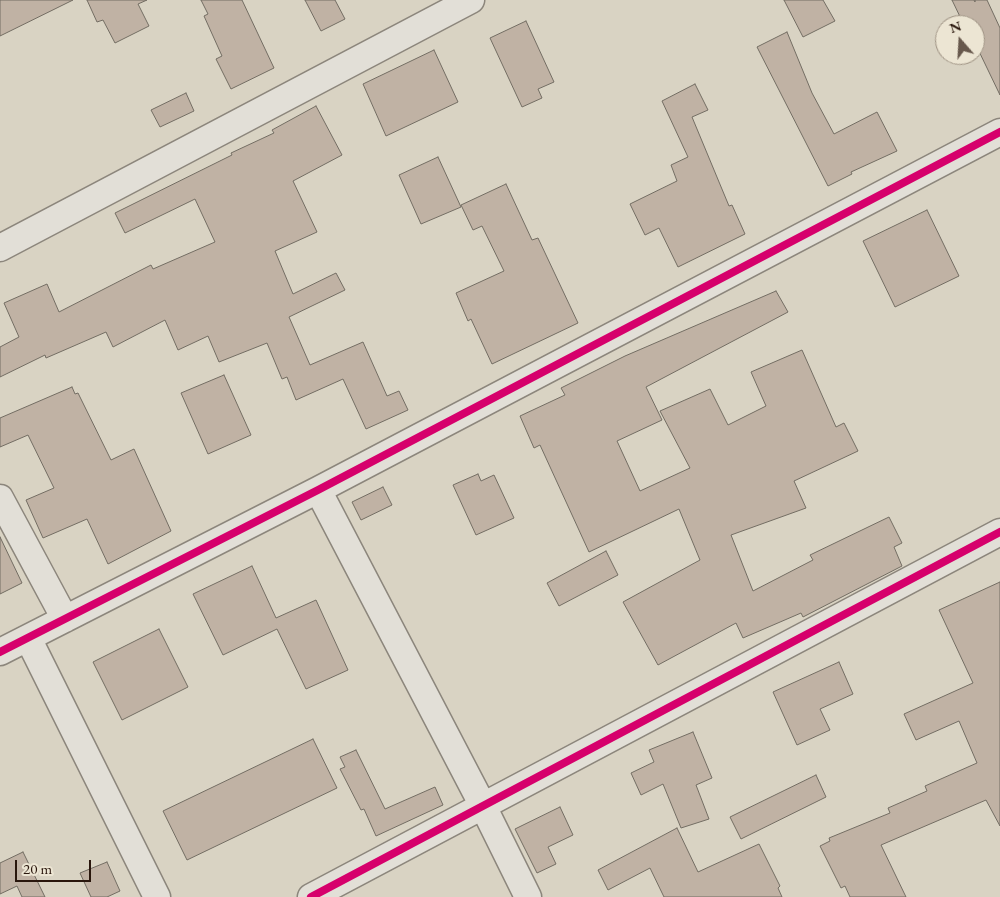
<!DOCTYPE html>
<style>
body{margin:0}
#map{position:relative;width:1000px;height:897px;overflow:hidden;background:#d9d3c3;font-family:"EB Garamond",serif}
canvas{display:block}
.north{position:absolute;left:935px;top:15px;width:50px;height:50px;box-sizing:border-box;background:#ece5d3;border:1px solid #9e9283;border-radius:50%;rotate:341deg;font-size:14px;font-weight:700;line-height:20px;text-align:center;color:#29160c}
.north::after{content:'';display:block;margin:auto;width:18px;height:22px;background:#67584c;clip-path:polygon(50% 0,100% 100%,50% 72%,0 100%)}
.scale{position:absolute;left:15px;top:860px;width:76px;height:22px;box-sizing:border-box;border:2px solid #29160c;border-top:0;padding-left:6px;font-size:15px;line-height:18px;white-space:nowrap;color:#29160c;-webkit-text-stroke:4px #ece5d3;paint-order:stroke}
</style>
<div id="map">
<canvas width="1000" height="897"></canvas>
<div class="north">N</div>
<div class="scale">20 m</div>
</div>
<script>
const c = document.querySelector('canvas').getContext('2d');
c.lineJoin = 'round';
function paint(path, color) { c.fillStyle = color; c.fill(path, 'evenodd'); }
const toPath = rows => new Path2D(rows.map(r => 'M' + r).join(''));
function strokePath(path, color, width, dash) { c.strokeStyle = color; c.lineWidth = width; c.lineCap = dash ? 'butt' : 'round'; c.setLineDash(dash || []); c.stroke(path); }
const building = toPath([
 [0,0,73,0,0,36,0,0],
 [87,0,147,0,138,4,149,26,115,43,103,20,97,22,87,0],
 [201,0,242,0,274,68,231,89,216,59,222,56,204,16,208,14,201,0],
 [305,0,335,0,345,19,321,31,305,0],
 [784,0,823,0,835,21,803,37,784,0],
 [952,0,974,0,975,2,975,0,987,0,1000,28,1000,95,975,43,975,25,964,25,952,0],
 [526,21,554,82,538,89,542,98,522,107,490,38,526,21],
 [787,32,812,93,834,134,877,112,897,151,851,172,852,174,828,186,757,47,787,32],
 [434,50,458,102,386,136,363,84,434,50],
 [695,84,708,110,692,117,729,206,732,205,745,234,678,267,659,228,645,235,630,204,677,181,671,165,688,157,662,101,695,84],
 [186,93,194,111,160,127,151,110,186,93],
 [316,106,342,155,293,181,317,232,275,251,293,294,336,273,345,290,289,317,310,365,363,342,387,396,399,391,408,410,366,429,343,379,296,400,287,377,282,379,267,343,219,362,208,336,178,350,165,320,113,347,106,332,46,358,45,355,0,377,0,347,19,337,4,303,47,284,59,312,151,265,153,269,215,242,195,199,125,233,115,213,232,155,231,153,274,133,272,130,316,106],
 [438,157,461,207,421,224,399,175,438,157],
 [506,184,532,240,538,238,578,323,492,364,471,319,468,321,456,293,504,271,482,226,473,230,461,205,506,184],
 [927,210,959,276,895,307,863,241,927,210],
 [776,291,788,312,646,387,662,420,617,441,640,491,690,468,660,411,710,389,728,425,766,406,751,372,802,350,836,427,844,423,858,451,794,481,806,508,731,535,753,591,813,560,810,555,889,517,902,543,894,547,902,566,803,617,801,613,743,638,736,623,658,665,623,602,700,560,679,509,589,552,540,445,534,448,520,416,565,395,561,388,625,356,776,291],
 [224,375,251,435,208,454,181,393,224,375],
 [72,387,75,394,78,393,111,460,134,449,171,531,108,564,87,519,43,538,26,500,54,488,28,435,0,447,0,418,72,387],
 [478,474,481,481,494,475,514,518,476,535,453,485,478,474],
 [383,487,392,505,361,520,352,502,383,487],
 [0,537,22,583,0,594,0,537],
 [606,551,618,575,559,606,547,583,606,551],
 [252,566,276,618,316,600,348,670,306,689,277,629,223,655,193,594,252,566],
 [1000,582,1000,826,986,800,881,845,906,897,850,897,845,886,841,888,820,846,830,841,829,838,890,813,888,808,927,791,925,786,977,763,959,721,916,740,904,714,973,683,939,610,1000,582],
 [159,629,188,687,122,720,93,662,159,629],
 [839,662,853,694,820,709,830,730,797,745,773,692,839,662],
 [693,732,712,778,696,785,709,819,681,828,663,784,641,795,631,773,654,762,649,750,693,732],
 [313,739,337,788,187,860,163,811,313,739],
 [356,750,385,809,435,787,443,805,376,836,364,809,361,810,340,769,345,767,340,757,356,750],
 [816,775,826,797,741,839,730,817,816,775],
 [560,807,573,835,548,847,556,864,537,873,515,829,560,807],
 [677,828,698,872,759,844,780,886,778,888,782,897,664,897,650,868,608,890,598,870,677,828],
 [23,852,45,897,22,897,17,886,0,894,0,863,23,852],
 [107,862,120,891,107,897,91,897,80,873,107,862]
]);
paint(building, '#c0b2a4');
strokePath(building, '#736d63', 1);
const minor = toPath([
 [0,248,471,0],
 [318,490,483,806,528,897],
 [0,498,65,619],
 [28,638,157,897],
 [0,652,318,490,1000,132],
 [311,897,1000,532]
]);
strokePath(minor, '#8c867c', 29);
strokePath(minor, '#e2dfd7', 26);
strokePath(toPath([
 [0,652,318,490,1000,132],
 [311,897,1000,532]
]), '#d6006c', 8);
</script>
